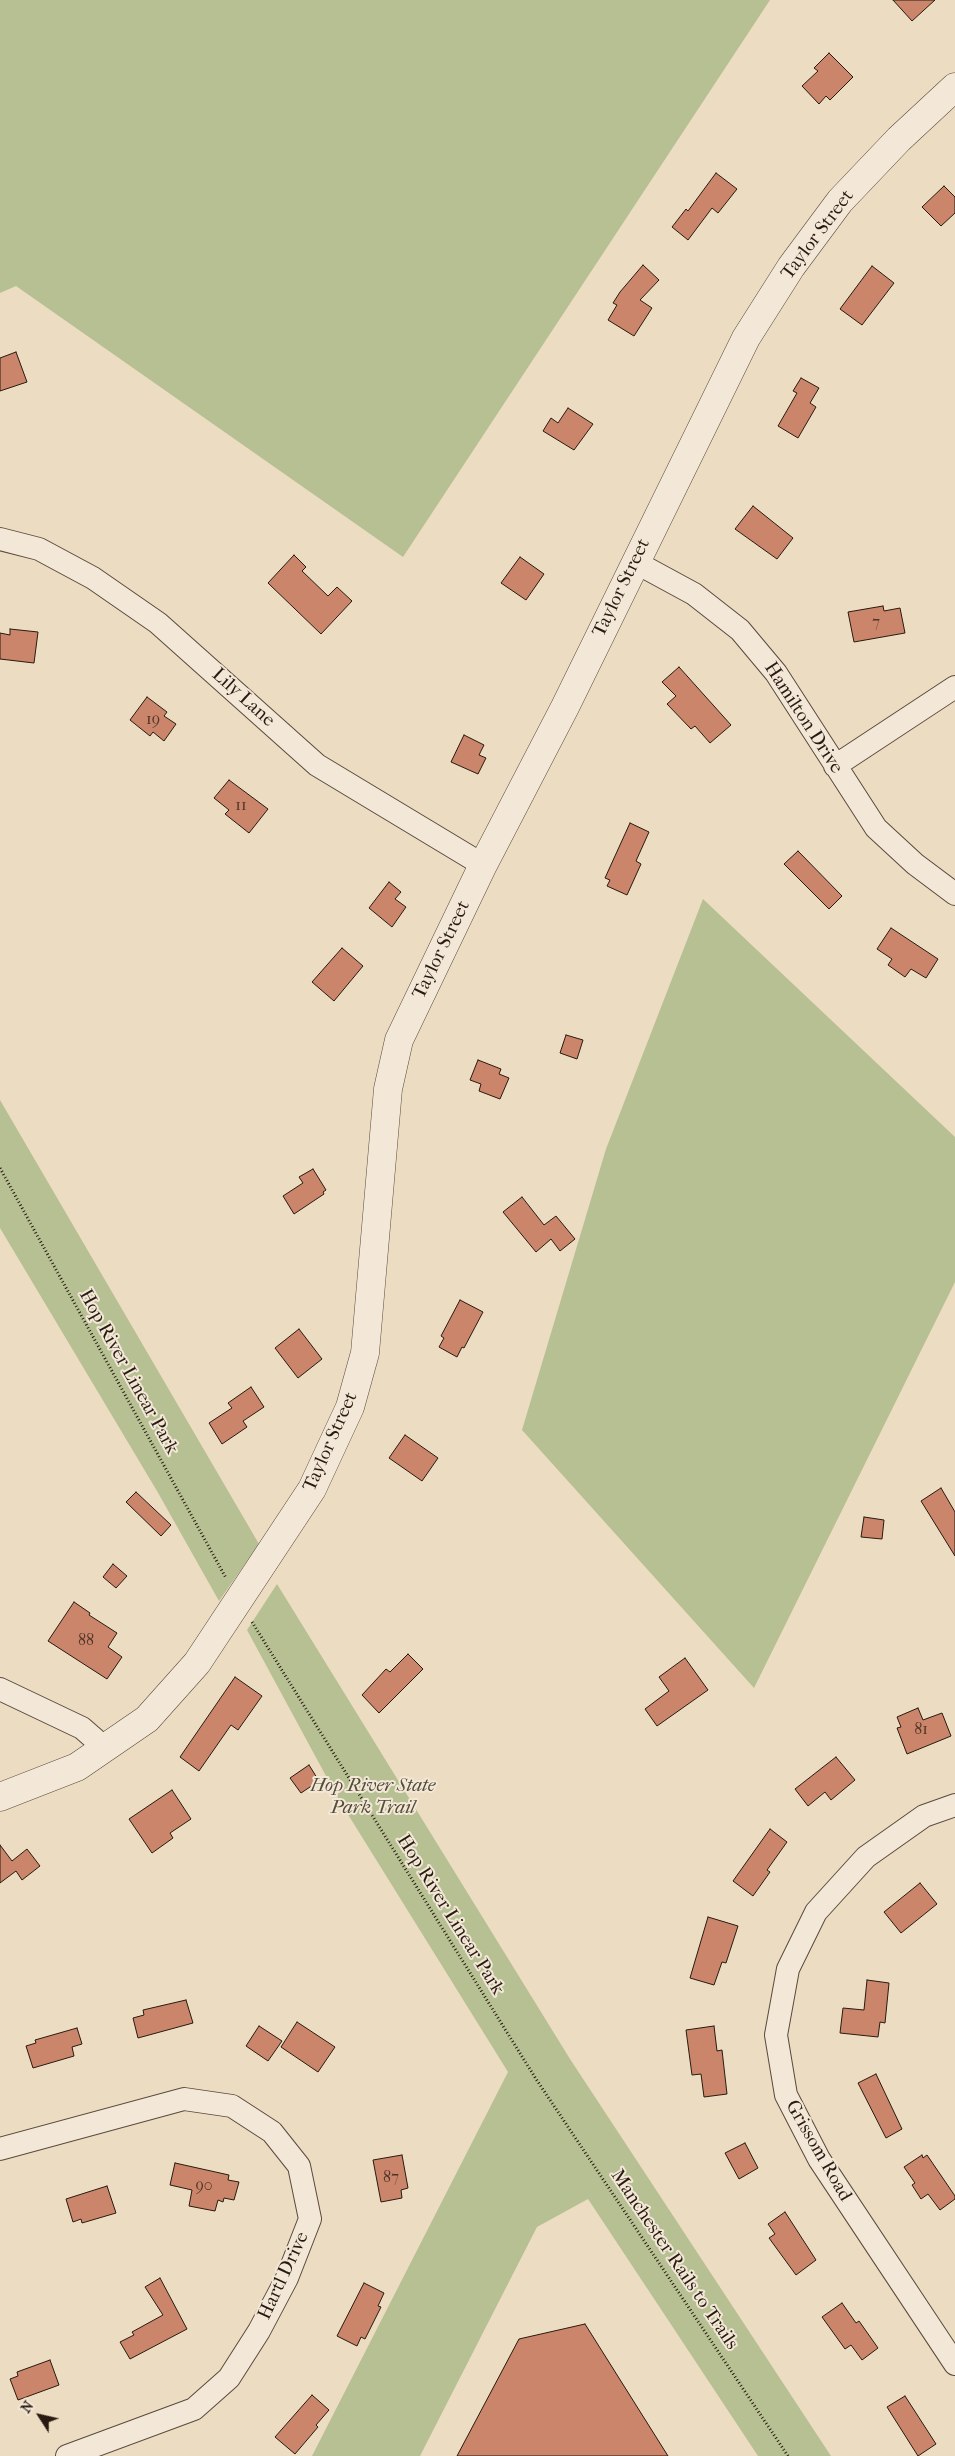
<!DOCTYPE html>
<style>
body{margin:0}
#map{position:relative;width:955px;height:2456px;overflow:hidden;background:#ecdcc1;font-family:"IM FELL French Canon",serif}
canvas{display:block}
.north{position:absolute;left:15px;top:2391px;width:50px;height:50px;-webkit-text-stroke:4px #f3e8d7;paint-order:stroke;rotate:305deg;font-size:14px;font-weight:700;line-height:20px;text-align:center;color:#281a11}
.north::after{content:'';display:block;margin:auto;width:18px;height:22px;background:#281a11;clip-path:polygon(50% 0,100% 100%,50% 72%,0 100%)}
</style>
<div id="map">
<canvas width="955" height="2456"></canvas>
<div class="north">N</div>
</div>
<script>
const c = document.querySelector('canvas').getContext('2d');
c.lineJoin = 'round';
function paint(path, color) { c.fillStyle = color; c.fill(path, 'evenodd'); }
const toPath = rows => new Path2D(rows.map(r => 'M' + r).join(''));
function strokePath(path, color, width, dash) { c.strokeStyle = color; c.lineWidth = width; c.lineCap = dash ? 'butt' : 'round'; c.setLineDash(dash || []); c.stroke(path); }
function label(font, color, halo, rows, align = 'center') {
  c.font = font + ' "IM FELL French Canon",serif'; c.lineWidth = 4; c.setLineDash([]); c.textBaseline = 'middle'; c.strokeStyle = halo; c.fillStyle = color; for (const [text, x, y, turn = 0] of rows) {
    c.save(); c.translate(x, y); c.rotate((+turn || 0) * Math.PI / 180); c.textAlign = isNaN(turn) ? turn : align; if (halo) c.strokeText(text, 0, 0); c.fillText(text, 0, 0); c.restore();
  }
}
paint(toPath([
 [0,0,770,0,403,557,16,286,0,293],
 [703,899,955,1137,955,1282,754,1688,522,1430,606,1149],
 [0,1100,259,1544,219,1601,157,1491,0,1228],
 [277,1584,570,2059,831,2456,758,2456,588,2199,537,2227,420,2456,312,2456,508,2072,339,1800,247,1630]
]), '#b7c093');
const building = toPath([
 [893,0,935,0,912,21,893,0],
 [829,53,853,77,830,100,826,96,819,104,802,86,818,71,814,68,829,53],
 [716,173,737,189,718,213,712,208,688,240,672,227,686,209,688,211,716,173],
 [944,186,955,197,955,213,941,226,922,207,944,186],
 [643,265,659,280,640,300,652,308,634,336,608,320,617,305,613,303,620,292,643,265],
 [872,266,894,283,862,325,840,309,872,266],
 [16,352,27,382,0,391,0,358,16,352],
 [801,378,819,388,810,403,816,407,798,438,778,426,797,393,793,391,801,378],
 [568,408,593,424,574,450,543,431,551,418,558,423,568,408],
 [753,506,793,538,777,559,735,529,753,506],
 [294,555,306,567,302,571,328,596,337,587,352,601,321,634,268,583,294,555],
 [520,557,544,574,526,600,501,583,520,557],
 [883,606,884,611,900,608,905,633,854,642,848,612,883,606],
 [10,629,38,632,34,663,0,659,0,633,10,635,10,629],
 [679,667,731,725,710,743,695,726,691,729,667,704,676,696,662,682,679,667],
 [147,697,167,712,164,716,176,724,164,741,153,732,150,736,130,720,147,697],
 [464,735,484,745,479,755,486,758,478,774,451,762,464,735],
 [229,780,268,809,249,833,225,814,229,810,214,798,229,780],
 [630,823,649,832,636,861,641,864,627,895,607,886,610,880,605,878,630,823],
 [798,851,842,896,829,909,784,864,798,851],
 [389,882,401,892,395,899,406,907,392,927,369,908,389,882],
 [891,928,938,959,926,978,911,969,905,977,888,965,892,959,877,949,891,928],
 [342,948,363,966,334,1001,312,982,342,948],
 [566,1035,583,1040,577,1059,560,1053,566,1035],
 [478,1060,501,1069,499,1074,509,1078,500,1099,479,1091,481,1084,470,1080,478,1060],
 [313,1169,326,1190,323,1192,324,1194,294,1214,283,1196,303,1183,299,1177,313,1169],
 [522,1197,544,1225,556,1216,575,1239,560,1251,551,1239,536,1252,503,1212,522,1197],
 [460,1300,483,1312,464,1348,462,1347,457,1357,439,1347,444,1338,441,1336,460,1300],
 [299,1329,322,1359,298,1378,275,1348,299,1329],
 [251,1387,264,1407,243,1421,247,1427,222,1444,209,1423,232,1408,228,1403,251,1387],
 [405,1435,438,1458,422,1481,389,1458,405,1435],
 [941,1488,955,1512,955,1556,921,1501,941,1488],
 [136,1492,171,1525,161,1536,126,1502,136,1492],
 [864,1517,884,1520,882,1539,861,1537,864,1517],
 [113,1564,127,1576,116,1588,103,1577,113,1564],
 [74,1602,90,1613,89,1615,117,1633,108,1647,122,1657,107,1679,48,1641,74,1602],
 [408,1654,423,1669,379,1713,362,1695,386,1669,390,1672,408,1654],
 [685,1658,708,1690,657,1726,645,1709,669,1691,659,1677,685,1658],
 [235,1677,262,1696,238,1730,231,1725,199,1771,180,1757,235,1677],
 [918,1708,923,1720,942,1713,951,1736,907,1754,897,1728,901,1727,897,1717,918,1708],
 [836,1757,855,1780,831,1800,825,1792,808,1806,795,1789,836,1757],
 [309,1765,319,1781,301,1793,290,1778,309,1765],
 [172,1790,191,1819,170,1833,173,1838,152,1853,129,1819,172,1790],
 [770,1829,787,1842,767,1870,770,1872,753,1896,733,1881,770,1829],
 [0,1845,12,1861,27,1849,40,1866,22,1880,16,1871,0,1883,0,1845],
 [920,1883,937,1904,901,1933,884,1912,920,1883],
 [708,1917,738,1926,726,1963,722,1962,714,1985,690,1978,708,1917],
 [867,1980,889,1983,885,2023,880,2022,878,2037,840,2033,843,2008,864,2010,867,1980],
 [186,2000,193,2023,138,2038,133,2018,144,2015,143,2010,186,2000],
 [297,2022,335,2047,318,2072,281,2047,297,2022],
 [259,2026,282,2041,268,2061,246,2046,259,2026],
 [714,2026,717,2051,722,2050,727,2094,704,2097,701,2074,692,2075,686,2030,714,2026],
 [77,2028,82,2044,72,2047,74,2056,33,2068,26,2046,36,2043,35,2040,77,2028],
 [876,2074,902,2129,886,2138,858,2083,876,2074],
 [745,2143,758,2168,739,2179,725,2153,745,2143],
 [402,2155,408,2188,401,2190,402,2198,381,2202,373,2160,402,2155],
 [922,2155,923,2158,927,2155,955,2196,955,2199,940,2210,928,2194,921,2199,912,2185,915,2183,904,2167,922,2155],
 [175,2163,229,2175,228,2180,239,2182,234,2200,224,2198,223,2202,218,2200,215,2211,189,2206,192,2190,170,2185,175,2163],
 [107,2186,116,2213,82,2223,81,2219,73,2222,66,2199,107,2186],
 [785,2212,816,2260,796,2275,769,2238,775,2234,768,2224,785,2212],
 [160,2278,187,2329,130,2359,120,2342,134,2335,132,2332,163,2315,145,2287,160,2278],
 [364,2283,384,2293,378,2306,381,2307,365,2339,361,2337,357,2346,337,2336,364,2283],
 [842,2303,856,2323,859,2321,878,2348,862,2360,851,2345,845,2349,822,2317,842,2303],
 [585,2324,668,2456,457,2456,519,2339,585,2324],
 [50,2360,59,2385,18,2400,10,2379,18,2376,17,2372,50,2360],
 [312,2395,329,2410,316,2425,318,2427,295,2454,275,2437,312,2395],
 [905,2396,936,2444,918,2456,887,2407,905,2396]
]);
paint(building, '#ca856a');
strokePath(building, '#281a11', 1);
const minor = toPath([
 [0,539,39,549,93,578,158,623,317,765,483,865],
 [635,562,694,594,740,630,776,673,876,828,915,864,955,894],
 [835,766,955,687],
 [0,1689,82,1728,106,1749],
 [955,1805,924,1816,866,1857,816,1912,788,1969,776,2035,786,2095,819,2159,955,2364],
 [0,2149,184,2099,232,2106,272,2132,299,2166,310,2219,287,2278,259,2331,229,2378,194,2409,67,2456]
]);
const tertiary = toPath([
 [0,1797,77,1767,147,1719,197,1663,312,1489,350,1407,365,1353,388,1089,399,1040,483,865,565,707,746,338,791,267,840,201,899,139,955,87]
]);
strokePath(minor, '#594a3d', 24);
strokePath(tertiary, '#594a3d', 29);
strokePath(toPath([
 [0,1168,226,1578],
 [252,1622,536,2079,788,2456]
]), '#281a11', 3, [1, 2.5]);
strokePath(minor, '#f3e8d7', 22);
strokePath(tertiary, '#f3e8d7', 28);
label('16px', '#503527', null, [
 ["7",876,623],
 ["19",153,720],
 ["11",241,806],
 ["88",86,1641],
 ["81",921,1730],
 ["87",391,2178],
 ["90",204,2186]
]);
label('19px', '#281a11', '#f3e8d7', [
 ["Taylor Street",818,235,-53],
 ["Taylor Street",622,588,-64],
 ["Lily Lane",243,698,42],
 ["Hamilton Drive",803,718,57],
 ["Taylor Street",442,950,-64],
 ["Hop River Linear Park",128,1372,61],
 ["Taylor Street",331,1442,-66],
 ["Hop River Linear Park",450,1915,58],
 ["Grissom Road",818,2151,60],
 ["Manchester Rails to Trails",674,2260,56],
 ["Hartl Drive",284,2276,-65]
]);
label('italic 19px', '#534c38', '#f3e8d7', [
 ["Hop River State",373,1786],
 ["Park Trail",373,1808]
]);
</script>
